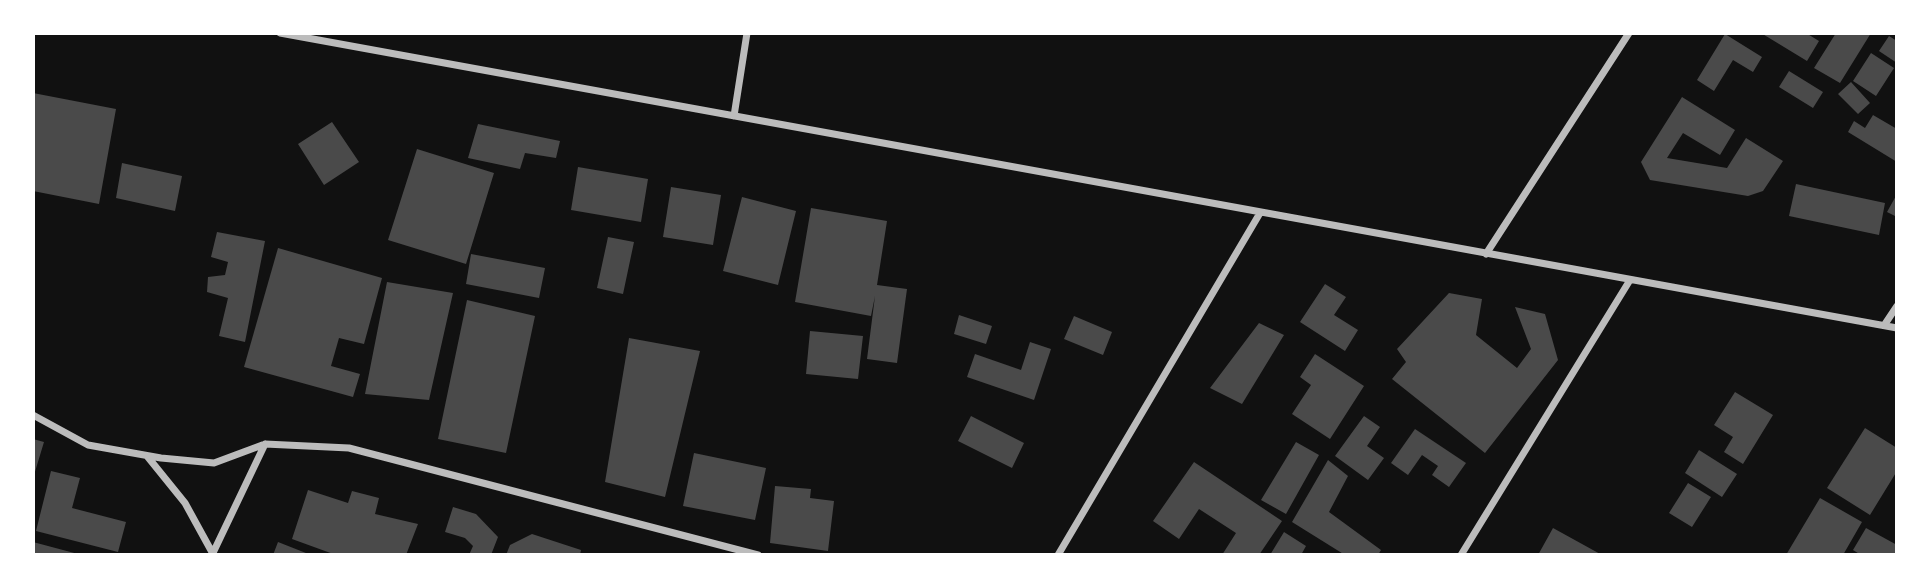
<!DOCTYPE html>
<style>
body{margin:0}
#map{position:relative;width:1930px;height:588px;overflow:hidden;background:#111;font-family:Montserrat,sans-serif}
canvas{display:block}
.frame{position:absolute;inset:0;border:35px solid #fff;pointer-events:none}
</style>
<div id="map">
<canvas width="1930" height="588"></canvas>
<div class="frame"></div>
</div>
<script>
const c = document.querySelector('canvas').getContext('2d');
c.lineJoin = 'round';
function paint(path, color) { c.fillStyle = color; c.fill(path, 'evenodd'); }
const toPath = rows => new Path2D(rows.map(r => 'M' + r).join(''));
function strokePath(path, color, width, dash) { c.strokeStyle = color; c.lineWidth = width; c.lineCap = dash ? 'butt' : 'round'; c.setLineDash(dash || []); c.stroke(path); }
paint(toPath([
 [1761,33,1806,33,1819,41,1807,61],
 [1836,33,1871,33,1840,83,1814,68],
 [1725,34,1762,57,1753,72,1733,60,1714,91,1697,80],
 [1889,36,1897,41,1897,63,1879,51],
 [1871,53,1894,68,1876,96,1853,81],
 [1789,71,1823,92,1813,108,1779,87],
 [1851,82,1870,103,1858,114,1838,94],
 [33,93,116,109,99,204,33,191],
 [1682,97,1735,130,1720,155,1683,133,1667,158,1727,168,1746,138,1783,161,1763,191,1748,196,1650,180,1641,162],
 [1873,115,1897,129,1897,162,1848,132,1854,121,1865,128],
 [332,122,359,162,324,185,298,144],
 [478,124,560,141,556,158,525,153,520,169,468,158],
 [417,149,494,173,466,264,388,240],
 [122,163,182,176,175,211,116,198],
 [578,167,648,179,641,222,571,210],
 [1796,184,1885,203,1879,235,1789,216],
 [671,187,721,195,713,245,663,237],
 [1897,194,1897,217,1887,212],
 [742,197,796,211,778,285,723,271],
 [811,208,887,221,877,285,907,289,897,363,867,359,875,296,871,316,795,302],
 [217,232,265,241,245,342,219,336,228,298,207,292,208,277,225,275,228,262,211,257],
 [608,237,634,242,623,294,597,288],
 [278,248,382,278,364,344,339,338,331,366,360,374,353,397,244,367],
 [471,254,545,268,539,298,466,284],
 [387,282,453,293,429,400,365,394],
 [1325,284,1346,297,1334,315,1358,330,1345,351,1300,322],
 [1449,293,1482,299,1476,335,1517,368,1531,349,1515,307,1545,314,1558,360,1485,453,1392,379,1406,362,1397,349],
 [467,300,535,316,506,453,438,439],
 [959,315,992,326,986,344,954,334],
 [1074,316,1112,332,1103,355,1064,339],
 [1259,323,1284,335,1242,404,1210,388],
 [810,331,863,336,858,379,806,374],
 [629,338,700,351,665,497,605,482],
 [1030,342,1051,349,1034,400,967,377,975,354,1021,370],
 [1315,354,1364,386,1330,439,1292,414,1311,385,1300,377],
 [1735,392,1773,415,1743,464,1724,452,1733,437,1714,425],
 [971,416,1024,443,1012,468,958,441],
 [1364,416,1380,427,1367,446,1384,458,1368,480,1335,456],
 [1865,428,1897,448,1897,471,1870,515,1827,488],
 [1415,429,1466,463,1449,487,1432,475,1438,466,1422,455,1408,475,1391,463],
 [33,439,44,442,34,475,33,475],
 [1296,442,1319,455,1286,514,1261,500],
 [1699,450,1737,474,1722,497,1685,473],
 [694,453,766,468,755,520,683,506],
 [1328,460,1348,476,1329,512,1381,550,1378,555,1345,555,1292,522],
 [1194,462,1282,521,1259,555,1222,555,1236,533,1199,509,1179,539,1153,521],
 [51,471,80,478,72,508,126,522,118,552,36,531],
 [1688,483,1711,497,1692,527,1669,513],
 [775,486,811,489,810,498,834,501,828,551,770,543],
 [308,490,348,503,352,491,379,498,375,514,418,524,406,555,336,555,292,539],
 [1820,498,1862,522,1843,555,1786,555],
 [453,507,476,514,498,537,491,555,469,555,473,546,465,538,445,532],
 [1553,528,1602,555,1538,555],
 [1866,528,1897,545,1897,555,1861,555,1853,550],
 [1284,532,1306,546,1301,555,1270,555],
 [532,534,581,550,580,555,506,555,510,545],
 [33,542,78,554,78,555,33,555],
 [278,542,311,555,273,555]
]), '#4a4a4a');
strokePath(toPath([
 [280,33,1897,328],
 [734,116,747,33],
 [1486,254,1629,33],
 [1885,324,1897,306],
 [33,415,88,445,161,458,214,463,265,444],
 [147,456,185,503,213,554],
 [212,555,265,444,349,448,758,555],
 [1058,555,1260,213],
 [1461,555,1630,280]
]), '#bcbcbc', 7);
</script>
